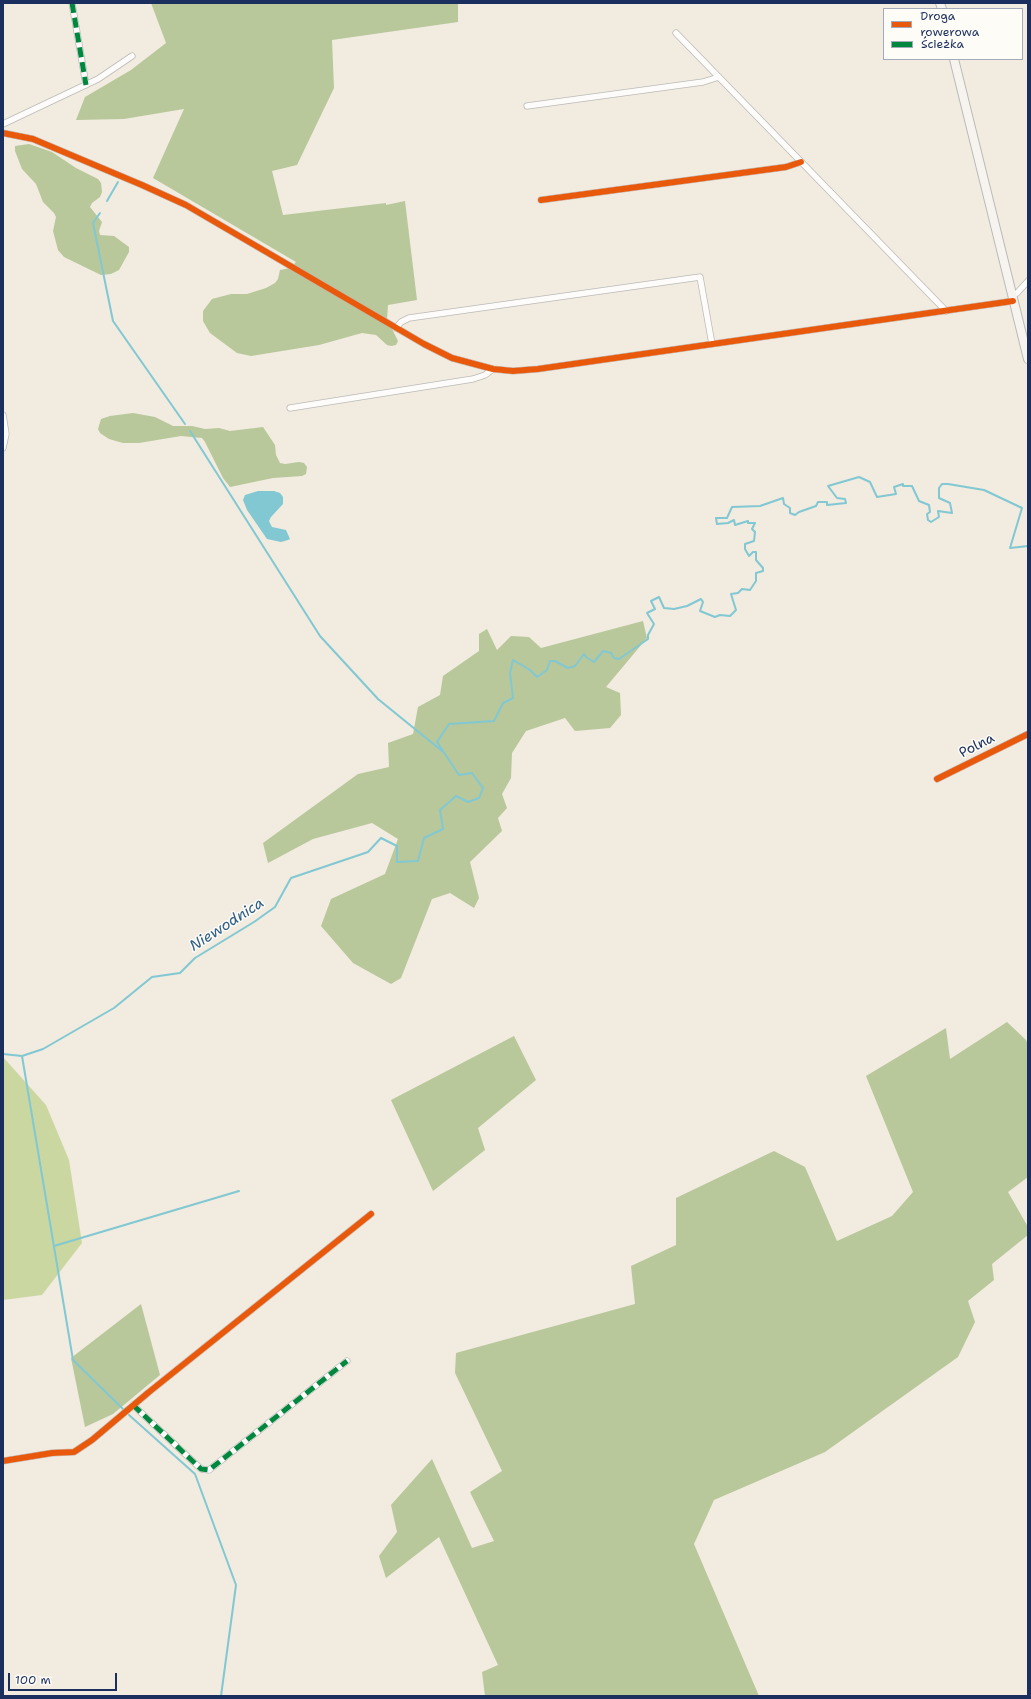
<!DOCTYPE html>
<meta charset="utf-8">
<style>
body{margin:0}
#map{position:relative;width:1031px;height:1699px;overflow:hidden;background:#f1ebe0;font-family:"Shantell Sans",sans-serif}
canvas{display:block}
.frame{position:absolute;inset:0;border:4px solid #1b2f5e;pointer-events:none}
.legend{position:absolute;left:883px;top:8px;width:140px;height:52px;box-sizing:border-box;background:#fdfcf7;border:1px solid #a3aaba;margin:0;padding:5px 7px;list-style:none;font-size:12px;color:#1b2f5e}
.legend li{display:flex;align-items:center;gap:8px;height:20px}
.legend b{width:20px;border:1px solid #a3aaba}
.scale{position:absolute;left:8px;top:1673px;width:109px;height:18px;box-sizing:border-box;border:2px solid #1b2f5e;border-top:0;padding-left:5px;font-size:12px;line-height:14px;white-space:nowrap;color:#1b2f5e;-webkit-text-stroke:3px #fdfcf7;paint-order:stroke}
</style>
<div id="map">
<canvas width="1031" height="1699"></canvas>
<div class="frame"></div>
<ul class="legend">
<li><b style="height:5px;background:#e8590c"></b>Droga rowerowa</li>
<li><b style="height:5px;background:#00873e"></b>Ścieżka</li>
</ul>
<div class="scale">100 m</div>
</div>
<script>
const c = document.querySelector('canvas').getContext('2d');
c.lineJoin = 'round';
function paint(path, color) { c.fillStyle = color; c.fill(path, 'evenodd'); }
const toPath = rows => new Path2D(rows.map(r => 'M' + r).join(''));
function strokePath(path, color, width, dash) { c.strokeStyle = color; c.lineWidth = width; c.lineCap = dash ? 'butt' : 'round'; c.setLineDash(dash || []); c.stroke(path); }
function label(font, color, halo, rows, align = 'center') {
  c.font = font + ' "Shantell Sans",sans-serif'; c.lineWidth = 3; c.setLineDash([]); c.textBaseline = 'middle'; c.strokeStyle = halo; c.fillStyle = color; for (const [text, x, y, turn = 0] of rows) {
    c.save(); c.translate(x, y); c.rotate((+turn || 0) * Math.PI / 180); c.textAlign = isNaN(turn) ? turn : align; if (halo) c.strokeText(text, 0, 0); c.fillText(text, 0, 0); c.restore();
  }
}
paint(toPath([
 [3,1057,46,1105,69,1160,82,1243,42,1295,3,1300]
]), '#cbd7a0');
paint(toPath([
 [151,3,458,3,458,22,332,40,334,88,297,165,272,171,283,215,386,203,386,205,405,201,417,300,388,305,387,319,398,341,396,345,391,346,387,345,376,335,362,333,319,345,251,356,237,353,210,333,203,321,203,311,212,299,231,294,247,294,266,288,275,283,278,279,280,270,290,268,296,262,153,178,184,109,124,119,76,120,85,97,131,70,166,43],
 [29,144,52,152,76,168,98,179,101,183,102,192,100,197,92,203,90,207,102,222,99,231,100,235,114,236,129,247,129,252,119,270,111,274,101,275,64,257,58,250,53,231,56,217,54,213,43,202,36,184,22,169,15,151,15,146],
 [133,413,155,417,173,426,192,426,205,429,219,428,230,431,263,427,275,445,276,455,280,463,285,464,299,462,304,463,307,467,306,474,302,476,273,478,230,487,223,478,205,442,202,438,181,436,139,443,123,443,109,439,100,433,98,429,101,419,110,416],
 [643,621,647,638,606,687,620,693,621,715,610,728,575,731,565,718,526,731,512,753,511,778,502,794,507,808,498,818,502,831,470,862,479,898,474,908,450,893,432,899,401,978,391,984,353,963,321,926,331,899,385,874,398,839,372,823,313,839,268,863,263,843,358,774,389,767,388,743,413,734,418,707,440,695,443,676,479,651,479,634,487,629,497,650,511,636,529,637,541,648],
 [1007,1022,1026,1040,1028,1044,1028,1177,1008,1192,1028,1227,1028,1235,992,1264,994,1280,968,1301,975,1322,958,1357,825,1452,714,1500,694,1544,759,1696,485,1696,482,1672,498,1665,439,1537,386,1578,379,1556,397,1532,391,1505,432,1459,472,1548,494,1541,470,1492,502,1471,455,1373,456,1353,635,1304,631,1266,676,1245,676,1198,774,1151,805,1167,837,1241,892,1216,913,1192,866,1076,946,1028,950,1059],
 [514,1036,536,1080,478,1128,485,1150,433,1191,391,1100],
 [141,1304,160,1375,113,1414,85,1427,71,1358]
]), '#b8c89a');
paint(toPath([
 [258,491,274,491,280,493,283,497,283,504,271,517,269,521,272,527,286,530,290,539,288,540,281,542,267,539,247,510,243,500,245,495]
]), '#81c8d3');
strokePath(toPath([
 [107,201,118,182],
 [100,213,93,223,113,321,185,424],
 [190,431,320,636,378,699,442,751],
 [3,1054,22,1056,43,1049,114,1008,152,977,180,973,195,958,254,922,275,907,291,878,368,852,381,838,397,846,397,862,418,861,424,838,443,829,440,810,456,796,468,802,479,798,483,788,472,773,459,775,437,742,449,724,494,721,503,703,513,698,510,673,513,660,530,670,537,677,547,670,550,661,555,661,568,668,575,666,584,654,586,657,594,662,603,651,611,653,614,658,619,659,648,639,648,635,654,624,647,613,655,609,651,601,659,597,664,608,674,609,687,606,701,599,703,602,700,611,715,617,720,615,730,616,736,610,731,594,738,593,742,589,750,590,756,581,756,573,763,571,763,568,756,560,756,552,753,552,749,556,745,549,745,544,754,541,755,532,752,529,755,523,748,523,748,521,735,525,734,520,728,523,717,524,716,518,727,518,732,507,760,506,783,498,784,504,790,508,790,513,795,515,799,512,816,506,818,502,827,502,827,505,846,503,845,499,837,498,828,486,859,477,870,482,877,497,896,494,894,487,903,484,903,486,912,486,919,501,929,505,930,512,927,514,928,520,931,522,939,517,938,511,952,513,950,503,939,498,939,488,942,484,948,484,984,490,1022,508,1010,548,1028,546],
 [22,1056,73,1360,123,1409],
 [54,1246,239,1191],
 [129,1415,195,1474,236,1585,221,1696]
]), '#81c8d3', 2);
const street = toPath([
 [72,3,86,85],
 [676,33,946,311],
 [527,106,703,82,719,77],
 [3,124,98,79,132,56],
 [3,133,33,139,142,185,186,205,424,344,452,358,493,369,513,371,538,369,1013,301],
 [541,200,786,167,801,162],
 [1012,295,1017,293,1028,281],
 [396,328,401,322,409,318,700,277,712,344],
 [290,408,473,379,485,375,493,369],
 [3,415,6,434,3,448],
 [937,779,1028,734],
 [133,1405,201,1469,209,1470,347,1361],
 [3,1461,52,1453,74,1452,92,1440,149,1392,371,1214]
]);
const secondary = toPath([
 [940,3,942,9],
 [954,59,1028,359]
]);
strokePath(street, '#bbbab7', 7);
strokePath(secondary, '#bbbab7', 10);
strokePath(street, '#fdfcfa', 5.5);
strokePath(secondary, '#f7f4f0', 8);
strokePath(toPath([
 [72,3,86,85],
 [133,1405,201,1469,209,1470,347,1361]
]), '#00873e', 5, [10, 5]);
strokePath(toPath([
 [3,133,33,139,142,185,186,205,424,344,452,358,493,369,513,371,538,369,1013,301],
 [541,200,786,167,801,162],
 [937,779,1028,734],
 [3,1461,52,1453,74,1452,92,1440,149,1392,371,1214]
]), '#e8590c', 6);
label('14px', '#1b2f5e', '#fdfcf7', [
 ["Polna",977,746,-27]
]);
label('italic 15px', '#2e5f85', '#fdfcf7', [
 ["Niewodnica",227,925,-33]
]);
</script>
